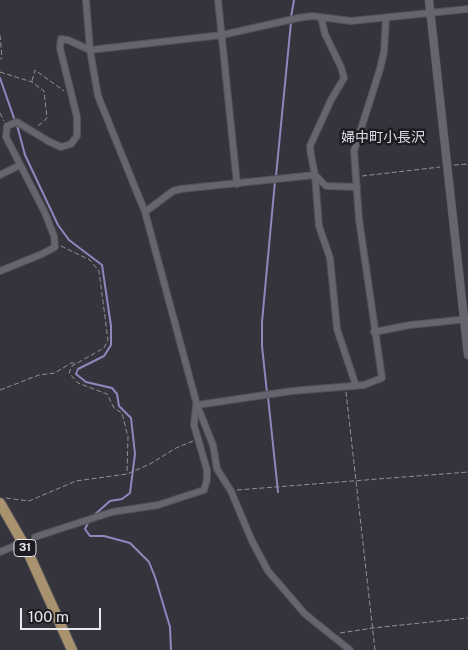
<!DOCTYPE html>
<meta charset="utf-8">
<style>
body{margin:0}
#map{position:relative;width:468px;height:650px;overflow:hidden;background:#35343d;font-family:"Public Sans",sans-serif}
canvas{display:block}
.scale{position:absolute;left:20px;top:608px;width:81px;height:22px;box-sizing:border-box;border:2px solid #e8e7ed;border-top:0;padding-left:6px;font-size:15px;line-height:18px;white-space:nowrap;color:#e8e7ed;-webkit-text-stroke:4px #1d1c21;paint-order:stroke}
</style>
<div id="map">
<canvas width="468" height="650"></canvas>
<div class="scale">100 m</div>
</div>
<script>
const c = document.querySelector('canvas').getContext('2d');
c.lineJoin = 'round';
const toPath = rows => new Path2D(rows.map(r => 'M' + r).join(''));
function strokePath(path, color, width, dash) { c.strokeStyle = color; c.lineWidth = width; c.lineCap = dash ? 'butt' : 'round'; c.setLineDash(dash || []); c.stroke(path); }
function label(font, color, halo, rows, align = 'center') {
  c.font = font + ' "Public Sans","Noto Sans JP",sans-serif'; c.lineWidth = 5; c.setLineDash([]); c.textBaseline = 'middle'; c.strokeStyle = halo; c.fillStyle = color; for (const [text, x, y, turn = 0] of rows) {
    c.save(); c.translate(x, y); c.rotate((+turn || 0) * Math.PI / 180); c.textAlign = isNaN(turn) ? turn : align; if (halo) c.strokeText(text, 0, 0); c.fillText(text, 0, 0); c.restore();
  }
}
strokePath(toPath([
 [291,17,294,0],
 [0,78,15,121],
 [17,125,25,155,58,225,69,240,102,265,111,326,111,345,104,356,78,369,76,374,86,382,112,388,117,394,119,406,131,418,135,454,130,493,122,499,110,501,92,517],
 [276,176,291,22],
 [267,393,262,346,262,322,275,181],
 [268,397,278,492],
 [88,523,85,529,90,536,104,536,130,543,149,562,155,577,170,627,171,650]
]), '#9186bd', 2);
const minor = toPath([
 [86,0,90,50,98,96,145,212,197,405,213,445,217,469,231,491,252,541,268,571,305,614,350,650],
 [218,0,237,184],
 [321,17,325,34,341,67,344,78,331,100,310,146,311,155,315,175,319,226,330,258,337,329,356,386],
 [0,175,20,165],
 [145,212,173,191,181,189,315,175,326,186,357,187],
 [0,271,42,254,55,247,54,236,45,213,6,137,7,126,17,122,48,141,61,147,71,144,77,136,77,117,60,48,61,39,68,40,90,50,222,35,298,18,312,16,351,21,468,9],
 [374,332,410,325,468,319],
 [197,405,292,391,364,385,382,378,359,219,354,151,380,69,384,52,386,18],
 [35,537,112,512,158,505,204,490,207,480,207,470,194,425,196,406],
 [0,552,14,546]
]);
const tertiary = toPath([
 [429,0,468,355]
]);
const primary = toPath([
 [0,503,27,550,72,650]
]);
strokePath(minor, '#525158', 8);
strokePath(tertiary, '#525158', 9);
strokePath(primary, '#525158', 12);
strokePath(toPath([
 [0,35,2,58,0,59],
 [0,72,32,82,44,91,47,118,37,127],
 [32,81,35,70,64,91],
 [0,113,4,121],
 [454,165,468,164],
 [362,176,440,167],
 [61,246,90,260,99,271,108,340,104,348,72,366,69,373,78,383,107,394,114,408,122,413,128,437,127,474],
 [0,390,39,375,55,373,71,363,77,363],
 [346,392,375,650],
 [237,490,468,472],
 [6,498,29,501,76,481,127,474,150,464,176,448,193,441],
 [340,633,373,628,468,618]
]), '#929198', 1, [5, 2.5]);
strokePath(minor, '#65646f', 6);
strokePath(tertiary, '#65646f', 8);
strokePath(primary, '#a9926e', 10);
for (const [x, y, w] of [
 [25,548,22]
]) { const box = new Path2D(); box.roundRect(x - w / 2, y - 8.5, w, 17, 4); c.fillStyle = '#1d1c21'; c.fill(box); strokePath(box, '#e8e7ed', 1); }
label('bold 11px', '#e8e7ed', null, [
 ["31",25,548]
]);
label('14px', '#dedde9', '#1d1c21', [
 ["婦中町小長沢",383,138]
]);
</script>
